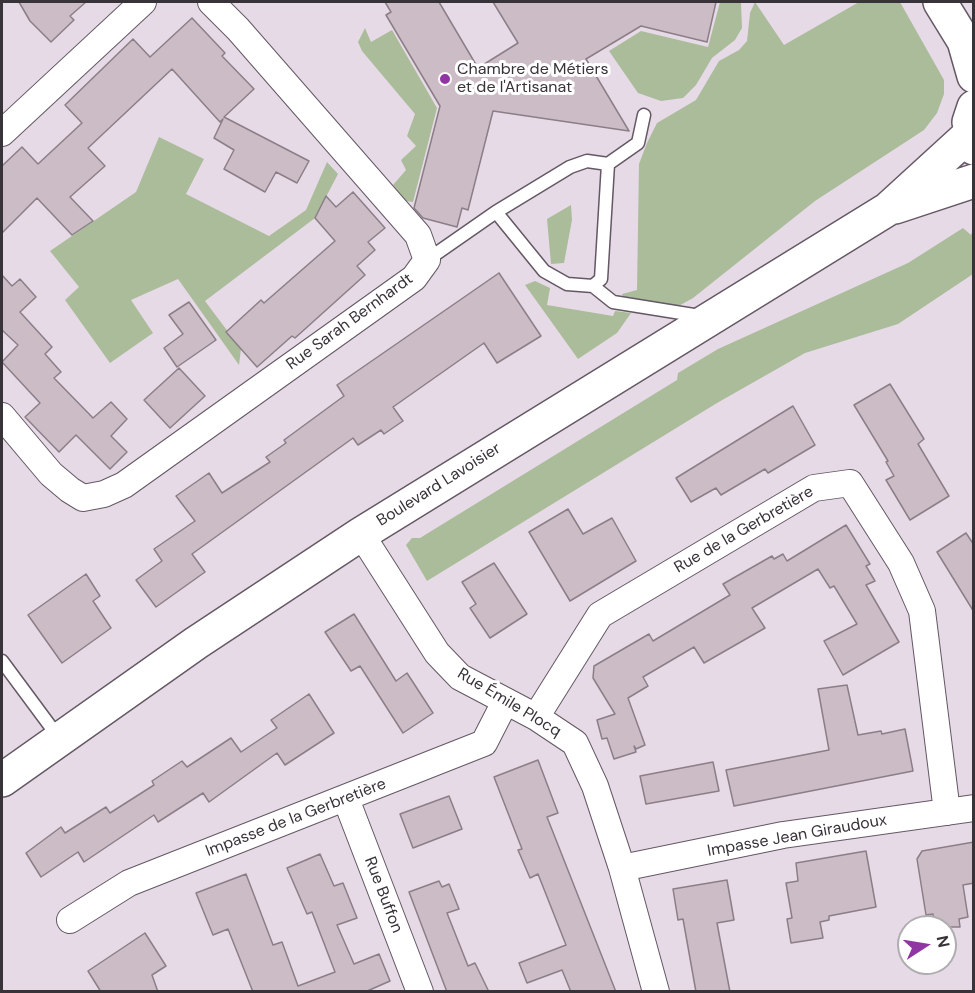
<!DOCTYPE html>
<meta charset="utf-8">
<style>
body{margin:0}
#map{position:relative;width:975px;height:993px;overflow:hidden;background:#e7dae7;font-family:"DM Sans",sans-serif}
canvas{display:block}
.frame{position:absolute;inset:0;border:3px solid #383338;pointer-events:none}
.north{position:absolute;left:897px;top:915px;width:60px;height:60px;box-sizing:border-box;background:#fff;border:2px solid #afadaf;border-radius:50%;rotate:78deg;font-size:16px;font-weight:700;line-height:24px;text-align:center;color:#383338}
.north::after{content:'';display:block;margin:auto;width:21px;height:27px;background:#8f36a2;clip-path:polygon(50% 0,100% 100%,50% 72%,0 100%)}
</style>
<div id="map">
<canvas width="975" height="993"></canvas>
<div class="frame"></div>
<div class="north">N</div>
</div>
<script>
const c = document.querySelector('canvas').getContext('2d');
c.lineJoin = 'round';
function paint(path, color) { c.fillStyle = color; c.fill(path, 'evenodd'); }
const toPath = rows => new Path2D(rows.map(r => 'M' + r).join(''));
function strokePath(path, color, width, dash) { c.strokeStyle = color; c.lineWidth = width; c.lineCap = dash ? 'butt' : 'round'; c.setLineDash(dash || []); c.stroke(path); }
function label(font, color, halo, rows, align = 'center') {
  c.font = font + ' "DM Sans",sans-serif'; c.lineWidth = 6; c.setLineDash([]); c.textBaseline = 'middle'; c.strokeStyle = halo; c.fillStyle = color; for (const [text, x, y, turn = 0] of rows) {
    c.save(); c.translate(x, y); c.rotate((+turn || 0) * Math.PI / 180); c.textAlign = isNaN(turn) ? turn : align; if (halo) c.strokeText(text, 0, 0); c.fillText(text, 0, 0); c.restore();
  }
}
paint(toPath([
 [720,2,741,2,742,28,735,40,712,58,696,85,683,98,661,101,638,93,609,51,641,31,708,47],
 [755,2,784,45,859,2,900,2,944,80,944,94,937,113,924,130,815,201,693,298,675,308,623,297,622,294,637,290,639,164,647,143,657,123,696,100,719,61,739,50,747,41,750,13],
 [365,28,371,42,392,30,437,108,413,202,406,201,393,185,406,170,401,160,416,146,407,136,415,114,362,51,358,42],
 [159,137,204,159,186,194,269,236,306,210,327,162,338,174,315,218,205,301,241,349,239,365,178,279,131,300,153,333,110,363,65,300,79,287,50,251,136,192],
 [571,205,572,220,564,263,551,264,547,219],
 [963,228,971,235,973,230,973,274,898,324,805,353,717,403,427,581,406,545,412,538,420,538,677,380,678,373,718,349,908,263],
 [535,281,550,288,547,305,613,316,615,311,631,313,617,333,578,359,525,285]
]), '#abbc9a');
const building = toPath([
 [19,2,86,2,70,16,74,20,51,42,30,21,19,2],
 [385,2,439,2,478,68,518,43,493,2,716,2,707,42,641,26,586,59,629,131,493,111,468,210,462,208,457,227,423,218,414,208,440,106,386,15,391,12,385,2],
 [192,18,225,53,222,56,254,89,224,117,309,161,297,183,276,172,265,192,224,169,234,150,214,138,223,119,220,122,172,69,88,148,105,166,70,197,93,221,72,235,37,198,2,233,2,166,22,147,38,164,82,123,65,105,133,39,150,57,192,18],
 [353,192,385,228,368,242,375,250,357,266,365,275,295,338,292,336,257,367,226,332,261,300,264,303,335,241,315,218,326,196,336,207,353,192],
 [499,273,541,336,497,363,484,343,393,407,403,421,384,434,381,430,358,445,353,438,192,554,205,572,156,607,136,580,162,561,154,549,195,521,176,496,209,473,222,493,270,462,266,457,286,443,284,440,344,396,337,385,499,273],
 [2,275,12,286,20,279,36,297,20,312,52,347,45,354,61,372,54,378,93,418,111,402,127,419,111,436,127,452,110,469,76,435,59,452,25,417,40,403,2,362,18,345,2,330,2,275],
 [189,302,216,340,177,367,164,348,183,334,169,315,189,302],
 [179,368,205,396,170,428,144,400,179,368],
 [890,384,924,439,918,444,949,496,910,520,886,480,894,476,886,462,888,461,854,405,890,384],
 [793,406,815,445,768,473,765,469,721,495,716,488,691,502,676,478,793,406],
 [568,509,583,534,612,518,636,561,570,601,529,532,568,509],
 [846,525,870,564,866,566,875,581,866,585,899,642,843,675,824,641,857,624,834,586,830,588,818,569,752,608,765,628,704,663,694,647,643,677,648,686,628,698,645,745,636,749,634,746,636,752,614,759,607,738,602,739,597,720,615,714,593,678,594,666,649,634,653,641,730,595,723,584,772,556,774,559,783,554,787,561,846,525],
 [966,533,974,545,974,612,937,552,966,533],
 [494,563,527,614,490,638,470,608,476,604,462,582,494,563],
 [86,574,100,596,93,601,111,628,62,663,28,615,86,574],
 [354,614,396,681,407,673,433,713,403,733,360,666,351,671,325,632,354,614],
 [847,685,858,735,881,731,882,734,905,729,913,771,734,806,726,770,829,750,818,689,847,685],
 [309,694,334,733,285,765,277,753,209,802,203,793,158,822,154,815,84,862,78,852,41,877,26,853,61,827,65,833,106,807,110,813,154,785,152,781,182,761,187,767,231,738,241,752,277,728,271,720,309,694],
 [538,760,558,813,547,817,616,992,571,992,562,970,527,983,519,963,566,945,538,874,530,878,518,850,522,849,494,777,538,760],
 [713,762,719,791,646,804,640,776,713,762],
 [449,796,462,829,413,848,400,814,449,796],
 [974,842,974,883,963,885,968,917,959,919,960,927,935,927,933,914,926,915,917,859,922,851,974,842],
 [866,851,876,907,829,916,829,920,820,922,823,938,791,943,787,919,792,918,786,883,798,881,796,863,866,851],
 [320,854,334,886,343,883,357,918,337,925,354,964,379,954,390,981,365,992,253,992,228,929,213,935,196,893,246,874,273,945,282,942,298,986,335,972,312,912,307,914,287,868,320,854],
 [727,880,734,920,717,923,730,992,696,992,683,919,678,920,673,889,727,880],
 [439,881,442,887,449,884,459,909,447,913,468,966,475,963,489,992,447,992,409,892,439,881],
 [145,933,166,966,152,975,158,992,101,992,88,971,145,933]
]);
paint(building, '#cbbcc6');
strokePath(building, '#8c7e87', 1.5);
const service = toPath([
 [496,212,570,167,587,161,608,164],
 [427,260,496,212,544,271,567,284,593,286,613,302,700,316],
 [593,286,601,279,608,164,638,143,644,115],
 [2,661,59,738]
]);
const minor = toPath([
 [2,133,143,2],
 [2,416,51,474,70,490,83,498,104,494,124,485,414,278,427,260,418,235,238,29,211,2],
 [361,534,437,653,460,677,536,717,575,743,595,786,622,868,656,992],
 [536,717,600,615,814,488,850,483,901,563,922,611,947,812],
 [346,799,420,992],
 [622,868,783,835,974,808],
 [70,920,129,883,484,743,505,702]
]);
const secondary = toPath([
 [940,2,964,41,974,76],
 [974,107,969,122,974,148],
 [895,207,974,181],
 [2,780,196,643,361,534,888,209,969,135]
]);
strokePath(service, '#635863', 15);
strokePath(minor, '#635863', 28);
strokePath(secondary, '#635863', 36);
strokePath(service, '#fff', 12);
strokePath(minor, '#fff', 26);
strokePath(secondary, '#fff', 33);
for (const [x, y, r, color] of [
 [445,79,6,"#8f36a2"]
]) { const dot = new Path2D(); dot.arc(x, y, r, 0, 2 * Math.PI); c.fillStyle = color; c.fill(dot); strokePath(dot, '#fff', 2); }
label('16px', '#383338', '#fff', [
 ["Chambre de Métiers",457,70],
 ["et de l'Artisanat",457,88]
], 'left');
label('16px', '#383338', '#fff', [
 ["Rue Sarah Bernhardt",350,322,-36],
 ["Boulevard Lavoisier",439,485,-32],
 ["Rue de la Gerbretière",744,530,-30],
 ["Rue Émile Plocq",509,703,31],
 ["Impasse de la Gerbretière",296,818,-21],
 ["Impasse Jean Giraudoux",797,836,-10],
 ["Rue Buffon",383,895,69]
]);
</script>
